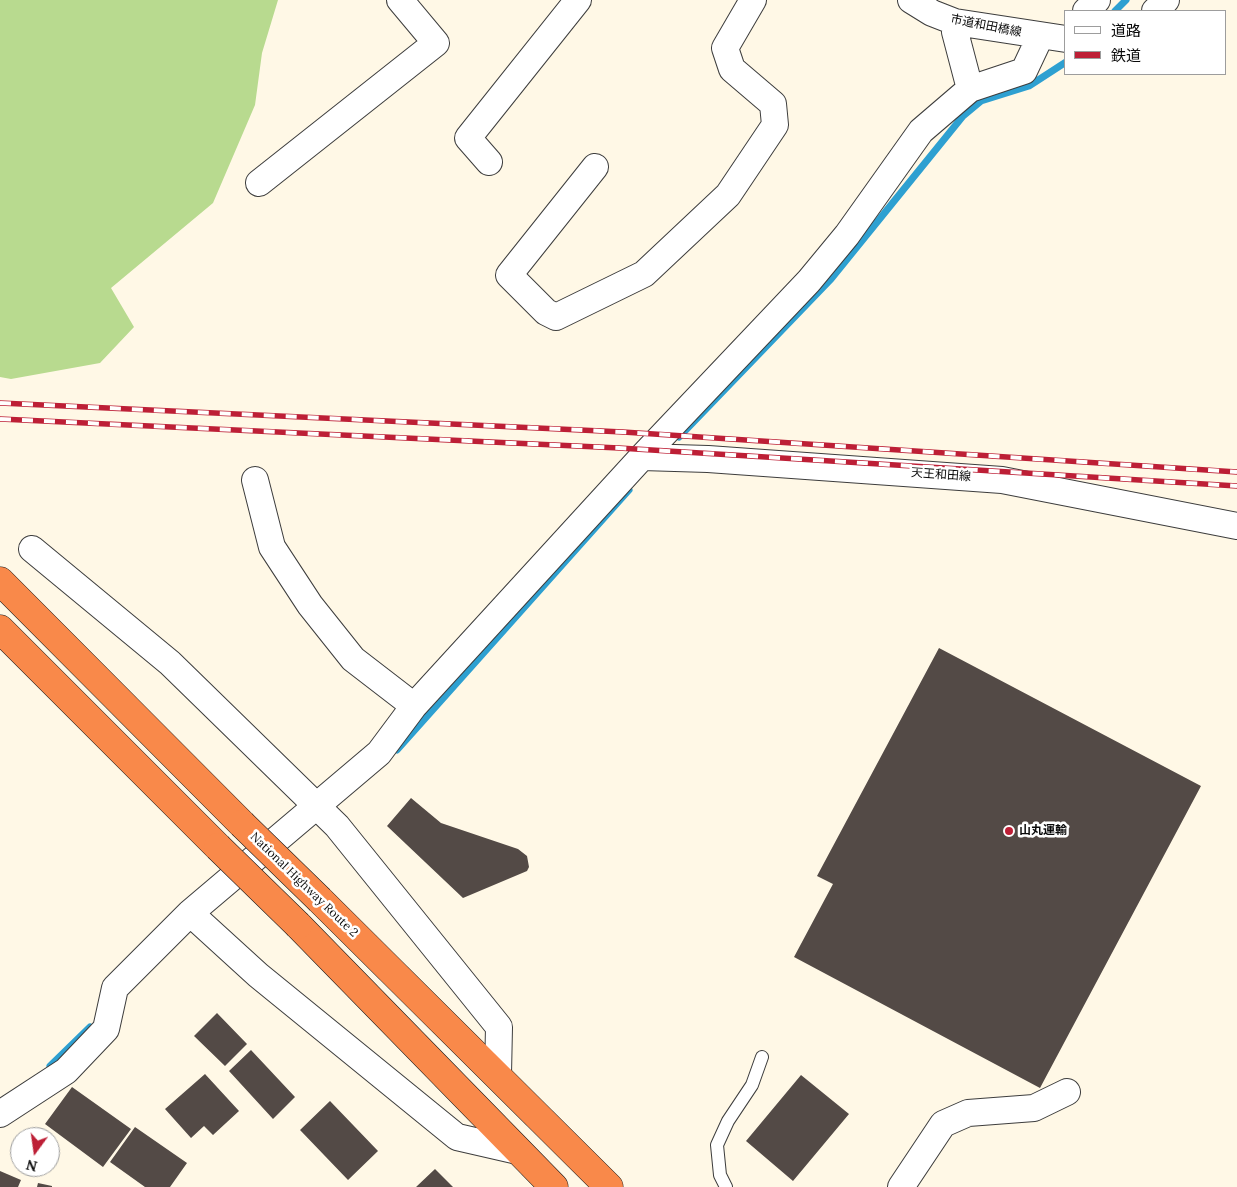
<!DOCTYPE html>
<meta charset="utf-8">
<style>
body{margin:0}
#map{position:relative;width:1237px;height:1187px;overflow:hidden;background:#fff8e6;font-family:Lora,"Noto Sans JP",serif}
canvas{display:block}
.legend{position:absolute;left:1064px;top:10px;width:162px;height:65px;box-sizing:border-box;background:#fff;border:1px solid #9d9d9d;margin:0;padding:6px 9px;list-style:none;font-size:15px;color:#0a0a0a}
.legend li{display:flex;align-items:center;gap:10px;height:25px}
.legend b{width:25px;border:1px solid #9d9d9d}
.north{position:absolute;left:10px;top:1127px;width:50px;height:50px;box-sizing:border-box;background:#fff;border:1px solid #9d9d9d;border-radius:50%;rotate:194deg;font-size:14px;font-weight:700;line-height:20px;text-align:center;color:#0a0a0a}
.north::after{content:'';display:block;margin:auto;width:18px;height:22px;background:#bd1f36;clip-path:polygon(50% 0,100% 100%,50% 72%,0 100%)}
</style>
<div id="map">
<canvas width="1237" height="1187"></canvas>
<ul class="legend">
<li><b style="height:6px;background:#fff"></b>道路</li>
<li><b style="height:6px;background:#bd1f36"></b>鉄道</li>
</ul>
<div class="north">N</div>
</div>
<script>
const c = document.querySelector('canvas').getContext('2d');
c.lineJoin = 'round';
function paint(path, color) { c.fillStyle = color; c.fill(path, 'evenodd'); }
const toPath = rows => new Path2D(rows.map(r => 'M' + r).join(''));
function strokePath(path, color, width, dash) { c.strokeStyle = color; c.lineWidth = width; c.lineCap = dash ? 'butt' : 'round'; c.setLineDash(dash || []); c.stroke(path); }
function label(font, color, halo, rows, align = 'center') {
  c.font = font + ' Lora,"Noto Sans JP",serif'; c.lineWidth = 5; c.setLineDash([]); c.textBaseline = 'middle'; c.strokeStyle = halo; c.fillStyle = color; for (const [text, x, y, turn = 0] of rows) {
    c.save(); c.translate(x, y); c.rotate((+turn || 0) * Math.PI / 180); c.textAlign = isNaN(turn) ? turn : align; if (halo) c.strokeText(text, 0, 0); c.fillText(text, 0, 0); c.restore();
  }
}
paint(toPath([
 [0,0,278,0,262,53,255,105,213,203,111,288,134,327,100,363,11,379,0,377]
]), '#b8da8f');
strokePath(toPath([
 [1115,11,1126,0],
 [679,437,831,279,963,116,981,101,1029,86,1066,62],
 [397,750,629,490],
 [50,1066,90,1027]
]), '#2ea0d1', 7);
paint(toPath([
 [939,648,1201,786,1040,1088,794,957,833,884,817,876],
 [411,798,441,823,518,849,527,856,529,867,527,871,463,898,387,826],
 [217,1013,247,1044,225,1066,194,1036],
 [251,1050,295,1097,273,1119,229,1071],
 [205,1074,239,1111,213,1135,204,1126,191,1138,165,1109],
 [801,1075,849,1114,793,1181,746,1141],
 [72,1087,131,1129,103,1167,45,1124],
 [330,1101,378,1151,348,1180,300,1130],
 [135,1127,187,1163,170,1187,145,1187,110,1162],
 [435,1169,453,1187,416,1187],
 [0,1171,21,1180,18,1187,0,1187],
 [38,1183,52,1186,52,1187,37,1187]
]), '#534a46');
const lane = toPath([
 [726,1187,720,1175,717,1145,728,1121,752,1085,762,1057]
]);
const street = toPath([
 [911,0,932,13,955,22,1066,39],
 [1086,11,1097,0],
 [1155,11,1166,0],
 [955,22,955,32,970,89],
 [489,162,468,138,578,0],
 [595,167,509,275,546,312,556,317,644,274,728,195,775,125,773,104,732,69,725,48,753,0],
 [259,183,436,43,400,0],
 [642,457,708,459,1002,480,1237,526],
 [255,480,272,547,310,605,353,659,414,706],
 [32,549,170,663,337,826,499,1027,498,1074],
 [190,913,258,975,457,1137,518,1151],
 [0,1114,66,1071,106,1029,115,988,190,913,379,753,414,706,642,457,809,281,847,235,921,131,970,89,1024,71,1040,37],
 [901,1187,943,1124,968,1113,1034,1108,1067,1092]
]);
const highway = toPath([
 [0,581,242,824],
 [0,629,218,847],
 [320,900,609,1187],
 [298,925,554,1187]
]);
strokePath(lane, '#3d3d3d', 14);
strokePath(street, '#3d3d3d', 28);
strokePath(highway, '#1b1b1b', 29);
strokePath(lane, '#fff', 12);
strokePath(street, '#fff', 26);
strokePath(highway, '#f9894a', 28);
const rail = toPath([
 [0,403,623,432,1237,472],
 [0,419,619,448,1237,486]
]);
strokePath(rail, '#bd1f36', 5.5);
strokePath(rail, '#fff', 4, [11]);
const highwayBridge = toPath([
 [242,824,320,900],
 [218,847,298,925]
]);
strokePath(highwayBridge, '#1b1b1b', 29, []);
strokePath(highwayBridge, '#f9894a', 28);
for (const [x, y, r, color] of [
 [1009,831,5,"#bd1f36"]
]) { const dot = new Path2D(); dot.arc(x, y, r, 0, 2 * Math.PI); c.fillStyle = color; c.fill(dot); strokePath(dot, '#fff', 2); }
label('12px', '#0a0a0a', '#fff', [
 ["市道和田橋線",986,26,11],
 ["天王和田線",941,475,4],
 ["National Highway Route 2",304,885,44]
]);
label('bold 12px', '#0a0a0a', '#fff', [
 ["山丸運輸",1019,831]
], 'left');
</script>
